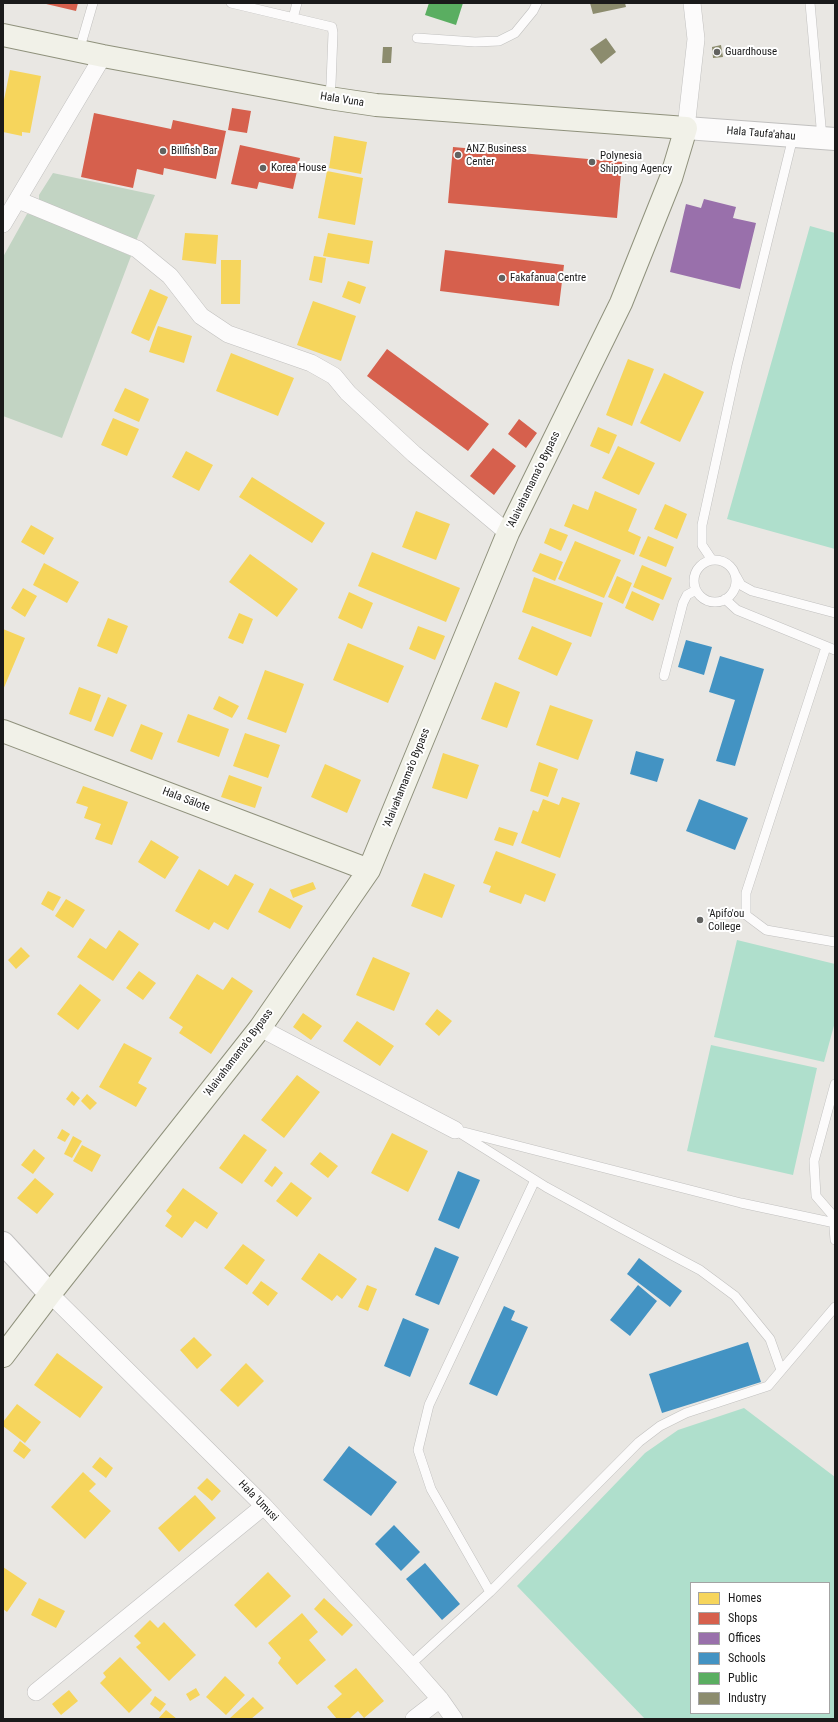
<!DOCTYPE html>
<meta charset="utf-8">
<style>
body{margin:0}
#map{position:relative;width:838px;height:1722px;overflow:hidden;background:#e9e7e3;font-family:"Roboto Condensed",sans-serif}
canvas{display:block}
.frame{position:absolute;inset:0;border:4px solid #1a1a1a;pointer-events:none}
.legend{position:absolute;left:690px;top:1582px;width:140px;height:132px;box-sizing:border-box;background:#fff;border:1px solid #a3a3a3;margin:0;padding:5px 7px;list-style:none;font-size:12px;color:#1a1a1a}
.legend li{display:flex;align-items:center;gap:8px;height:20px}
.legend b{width:20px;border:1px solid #a3a3a3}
</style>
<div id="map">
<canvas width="838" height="1722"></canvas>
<div class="frame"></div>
<ul class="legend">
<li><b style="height:11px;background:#f6d55c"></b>Homes</li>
<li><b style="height:11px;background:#d6604d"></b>Shops</li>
<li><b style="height:11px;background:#9970ab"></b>Offices</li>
<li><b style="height:11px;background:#4393c3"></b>Schools</li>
<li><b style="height:11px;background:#5aae61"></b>Public</li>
<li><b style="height:11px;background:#8c8c6e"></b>Industry</li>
</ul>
</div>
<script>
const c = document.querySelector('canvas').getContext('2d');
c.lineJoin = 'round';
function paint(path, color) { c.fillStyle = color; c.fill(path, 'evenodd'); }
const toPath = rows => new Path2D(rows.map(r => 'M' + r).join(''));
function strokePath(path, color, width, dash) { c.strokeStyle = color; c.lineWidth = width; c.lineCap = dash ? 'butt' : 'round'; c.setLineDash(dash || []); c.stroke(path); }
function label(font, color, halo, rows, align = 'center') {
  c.font = font + ' "Roboto Condensed",sans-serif'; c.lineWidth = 4; c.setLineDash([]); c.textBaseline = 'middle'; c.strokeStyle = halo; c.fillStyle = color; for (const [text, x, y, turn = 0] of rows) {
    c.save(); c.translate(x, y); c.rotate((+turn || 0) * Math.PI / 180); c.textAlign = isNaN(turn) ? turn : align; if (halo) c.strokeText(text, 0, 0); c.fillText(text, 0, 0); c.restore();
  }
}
paint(toPath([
 [53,173,155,195,136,241,39,202,39,195],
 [27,214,38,215,131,256,62,438,3,416,3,257]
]), '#c2d4c3');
paint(toPath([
 [810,226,835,233,835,549,727,519],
 [737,940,835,964,835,1022,824,1062,714,1037],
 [711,1045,817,1068,793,1175,687,1151],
 [744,1408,835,1477,835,1719,645,1719,517,1586,645,1453,678,1430],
 [691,1583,829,1583,829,1713,691,1713]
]), '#afdfcc');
paint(toPath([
 [10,70,41,76,30,133,22,132,22,136,3,132,3,99,4,100],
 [334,136,367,142,361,174,329,168],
 [327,171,363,178,355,225,318,218],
 [185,233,218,235,216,264,182,260],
 [328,233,373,241,369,264,323,256],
 [314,256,326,258,322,283,309,280],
 [221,260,241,260,240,304,221,304],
 [348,281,366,287,360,304,342,297],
 [150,289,168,297,149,341,131,333],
 [313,301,356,316,341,361,297,345],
 [158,326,192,336,184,363,149,352],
 [231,353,294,378,278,416,216,391],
 [628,359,654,369,632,426,606,415],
 [664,373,704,392,680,442,640,423],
 [125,388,149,399,139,422,114,411],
 [113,418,139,429,127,456,101,445],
 [598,427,617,435,609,454,590,446],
 [618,446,655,463,639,495,602,478],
 [186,451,213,465,199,491,172,477],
 [252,477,325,523,312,543,239,497],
 [595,491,637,509,628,531,641,537,634,555,564,526,573,504,588,510],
 [665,504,687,514,677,539,654,529],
 [416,511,450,524,436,560,402,547],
 [31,525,54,538,44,555,21,542],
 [550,528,568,535,561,551,544,543],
 [648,536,674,547,666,567,639,556],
 [575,541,621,560,604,598,558,579],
 [372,552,460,588,446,622,358,586],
 [540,553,563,562,555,581,532,571],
 [250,554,298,589,277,617,229,582],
 [44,563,79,582,67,603,33,585],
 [642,565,672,578,663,600,633,587],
 [617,576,632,583,623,604,608,597],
 [534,577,603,603,591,637,522,612],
 [23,588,37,596,25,617,11,608],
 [632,591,660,604,653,621,625,608],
 [349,592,373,603,362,629,338,618],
 [239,613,253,619,243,644,228,638],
 [108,618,128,626,117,654,97,646],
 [418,626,445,636,435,660,409,649],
 [532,626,572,643,557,676,518,659],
 [3,629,25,638,3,690],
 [348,643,404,666,388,703,333,680],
 [265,670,304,684,286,733,247,719],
 [495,682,520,692,507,728,481,719],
 [79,687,101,695,91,722,69,714],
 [219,696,239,706,232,718,213,709],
 [108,697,127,705,113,737,94,730],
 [550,705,593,720,578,760,536,745],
 [188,714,229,729,219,757,177,742],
 [141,724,163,733,152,760,130,751],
 [245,733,280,745,268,778,233,766],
 [443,753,479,765,467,799,432,788],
 [539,762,558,769,548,797,530,791],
 [325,764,361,780,347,813,311,797],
 [229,775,262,787,255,808,221,797],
 [83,786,128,802,112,845,95,839,101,824,84,818,88,807,76,803],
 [562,797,580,803,560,858,521,843,533,810,538,812,543,799,559,805],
 [499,827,518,833,513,846,494,840],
 [151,840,179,857,165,879,138,862],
 [496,851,556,874,545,902,525,894,521,904,489,892,491,886,483,883],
 [199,869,228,886,235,874,254,884,228,930,214,922,209,930,175,911],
 [424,873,455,885,442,918,411,906],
 [313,882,316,889,293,898,290,890],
 [270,888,303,906,290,929,258,912],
 [48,891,61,897,53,911,41,904],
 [66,899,85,910,73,928,55,916],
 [119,930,139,944,113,981,77,957,90,938,106,949],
 [21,947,30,956,16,969,8,960],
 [373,957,410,973,394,1011,356,995],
 [139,971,156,983,143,1000,126,988],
 [197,974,223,990,232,977,253,991,211,1054,179,1033,183,1027,169,1018],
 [80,984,101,1000,78,1030,57,1014],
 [437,1009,452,1021,439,1036,425,1024],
 [303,1013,322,1026,311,1040,293,1027],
 [357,1021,394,1046,380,1066,343,1041],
 [124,1043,152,1058,138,1083,147,1088,136,1107,99,1087],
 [297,1075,320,1092,284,1138,261,1120],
 [72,1091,80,1098,74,1106,66,1099],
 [87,1094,97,1103,90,1110,81,1101],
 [62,1129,70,1134,65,1142,57,1138],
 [392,1133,428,1151,408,1192,371,1173],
 [244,1134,267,1150,242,1184,219,1168],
 [73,1136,82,1141,72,1158,64,1154],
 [82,1145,101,1155,92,1172,73,1161],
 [34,1149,45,1158,33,1174,21,1165],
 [320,1152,338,1166,328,1178,310,1164],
 [275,1166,283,1173,272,1187,264,1181],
 [35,1178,54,1194,37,1214,17,1198],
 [291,1182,312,1198,297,1217,276,1201],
 [183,1188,218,1213,207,1229,195,1221,182,1238,165,1226,172,1216,166,1211],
 [243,1244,265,1260,247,1285,224,1268],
 [319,1253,357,1279,342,1299,337,1295,332,1301,301,1279],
 [261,1281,278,1293,268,1306,252,1293],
 [367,1285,377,1289,368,1311,358,1307],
 [194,1337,212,1355,197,1369,180,1350],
 [57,1353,103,1387,80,1418,34,1385],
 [246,1363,264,1381,238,1407,220,1390],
 [17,1404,41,1422,25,1443,3,1426,3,1422],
 [20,1441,31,1450,24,1459,13,1451],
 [100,1457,113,1468,106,1478,92,1467],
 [83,1472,96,1484,89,1491,111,1511,85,1539,51,1507],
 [207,1478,221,1491,212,1501,197,1488],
 [195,1495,216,1518,179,1552,158,1528],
 [3,1567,27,1583,7,1612,3,1609],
 [268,1572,291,1596,256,1628,234,1605],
 [39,1598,65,1611,56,1628,31,1615],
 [324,1598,353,1625,342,1636,314,1609],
 [302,1613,318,1632,309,1640,326,1660,297,1685,278,1663,281,1658,268,1643],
 [150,1620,158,1628,164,1622,196,1655,169,1681,136,1647,141,1643,134,1636],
 [120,1657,152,1690,129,1713,100,1683,106,1677,103,1673],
 [356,1668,384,1701,364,1718,358,1711,349,1719,337,1719,327,1707,342,1694,334,1686],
 [225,1676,245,1695,226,1715,206,1697],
 [196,1688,200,1695,190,1701,186,1694],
 [69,1690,78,1701,61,1715,52,1704],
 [155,1696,166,1704,160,1712,150,1704],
 [253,1697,264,1708,251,1719,229,1719],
 [166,1710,177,1719,158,1719]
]), '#f6d55c');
paint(toPath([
 [42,3,78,3,76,11],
 [232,108,251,111,247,133,228,130],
 [94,113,171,129,173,120,226,131,216,179,164,168,163,175,137,169,133,188,81,177],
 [240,145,300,158,293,189,259,182,257,189,231,184],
 [453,147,622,162,617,218,448,203],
 [445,250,564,265,559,306,440,291],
 [387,349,489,424,468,451,367,376],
 [519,419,537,433,526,448,508,434],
 [493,448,516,466,494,495,470,476]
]), '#d6604d');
paint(toPath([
 [704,199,736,207,733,218,756,223,740,289,670,272,686,204,701,208]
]), '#9970ab');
paint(toPath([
 [686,640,712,647,704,675,678,667],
 [720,656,764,669,735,766,716,761,735,700,709,692],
 [636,751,664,759,657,782,630,774],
 [699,799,748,818,735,850,686,831],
 [458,1171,480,1180,459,1229,438,1220],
 [435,1247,459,1257,439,1305,415,1295],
 [639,1258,682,1291,670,1307,627,1274],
 [638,1285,657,1301,630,1336,610,1320],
 [504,1306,515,1311,511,1320,528,1327,497,1396,469,1384],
 [403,1318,429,1329,410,1377,384,1366],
 [748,1342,761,1382,662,1413,649,1374],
 [349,1446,397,1482,371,1516,323,1480],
 [394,1525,420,1552,401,1571,375,1544],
 [425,1563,460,1604,442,1620,406,1579]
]), '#4393c3');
paint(toPath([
 [429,3,463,3,456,25,425,15]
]), '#5aae61');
paint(toPath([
 [590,3,625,3,626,7,593,14],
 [606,38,616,52,601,64,590,49],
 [721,45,723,57,713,58,712,47],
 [383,47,392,47,391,63,382,63]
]), '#8c8c6e');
const service = toPath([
 [231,3,332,27,333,33,331,84,329,98],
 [810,3,822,138],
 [293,18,297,3],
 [417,38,475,42,499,41,515,33,533,11,537,3],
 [79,51,93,3],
 [712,560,702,545,702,525,737,365,793,137],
 '694 581a21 21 0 1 1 42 0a21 21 0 1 1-42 0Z',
 [736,576,741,585,752,591,835,613],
 [725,599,737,610,835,650],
 [826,647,746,893,746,915,766,930,835,942],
 [664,676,683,603,687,595,696,590],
 [835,1084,814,1161,816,1196,835,1218],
 [455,1130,546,1187,619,1227,700,1270,735,1296,770,1339,781,1370],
 [464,1132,741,1203,835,1223],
 [835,1223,834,1228,835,1240],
 [490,1592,431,1489,418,1450,429,1405,535,1180],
 [410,1665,490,1592,639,1442,660,1426,686,1413,768,1386,835,1307]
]);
const minor = toPath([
 [686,128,696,39,692,3],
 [18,200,137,249,170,276,201,316,228,334,311,363,334,376,348,393,414,454,508,533],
 [3,224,103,56],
 [260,1028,455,1130],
 [50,1294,264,1506,410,1665,440,1699,454,1719],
 [36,1692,264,1506],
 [414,1719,440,1699]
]);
const tertiary = toPath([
 [686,128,835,139],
 [3,1243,50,1294]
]);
const secondary = toPath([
 [3,35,103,56,329,98,376,105,686,128,671,178,621,303,508,533,369,870,260,1028,50,1294,3,1356],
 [3,731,369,870]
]);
strokePath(service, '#c1c0bf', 10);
strokePath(minor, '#c1c0bf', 18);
strokePath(tertiary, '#c1c0bf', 24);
strokePath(secondary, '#8f917c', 24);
strokePath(service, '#fcfbfb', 9);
strokePath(minor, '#fcfbfb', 17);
strokePath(tertiary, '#fcfbfb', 22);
strokePath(secondary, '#f1f1e8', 22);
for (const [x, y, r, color] of [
 [717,52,4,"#626260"],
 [163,151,4,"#626260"],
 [458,155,4,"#626260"],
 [592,162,4,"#626260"],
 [263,168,4,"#626260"],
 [502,278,4,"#626260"],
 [700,920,4,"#626260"]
]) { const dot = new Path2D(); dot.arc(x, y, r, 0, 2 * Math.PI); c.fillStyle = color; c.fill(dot); strokePath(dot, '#fff', 1.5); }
label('11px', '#1a1a1a', '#fff', [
 ["Guardhouse",725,52],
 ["ANZ Business",466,149],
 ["Center",466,162],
 ["Billfish Bar",171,151],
 ["Polynesia",600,156],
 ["Shipping Agency",600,169],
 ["Korea House",271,168],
 ["Fakafanua Centre",510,278],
 ["'Apifo'ou",708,914],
 ["College",708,927]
], 'left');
label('11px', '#1a1a1a', '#fff', [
 ["Hala Vuna",342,100,9],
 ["Hala Taufa'ahau",761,134,5],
 ["'Alaivahamama'o Bypass",534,480,-64],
 ["'Alaivahamama'o Bypass",407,778,-68],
 ["Hala Sālote",186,800,21],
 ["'Alaivahamama'o Bypass",239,1053,-53],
 ["Hala 'Umusi",258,1501,46]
]);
</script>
